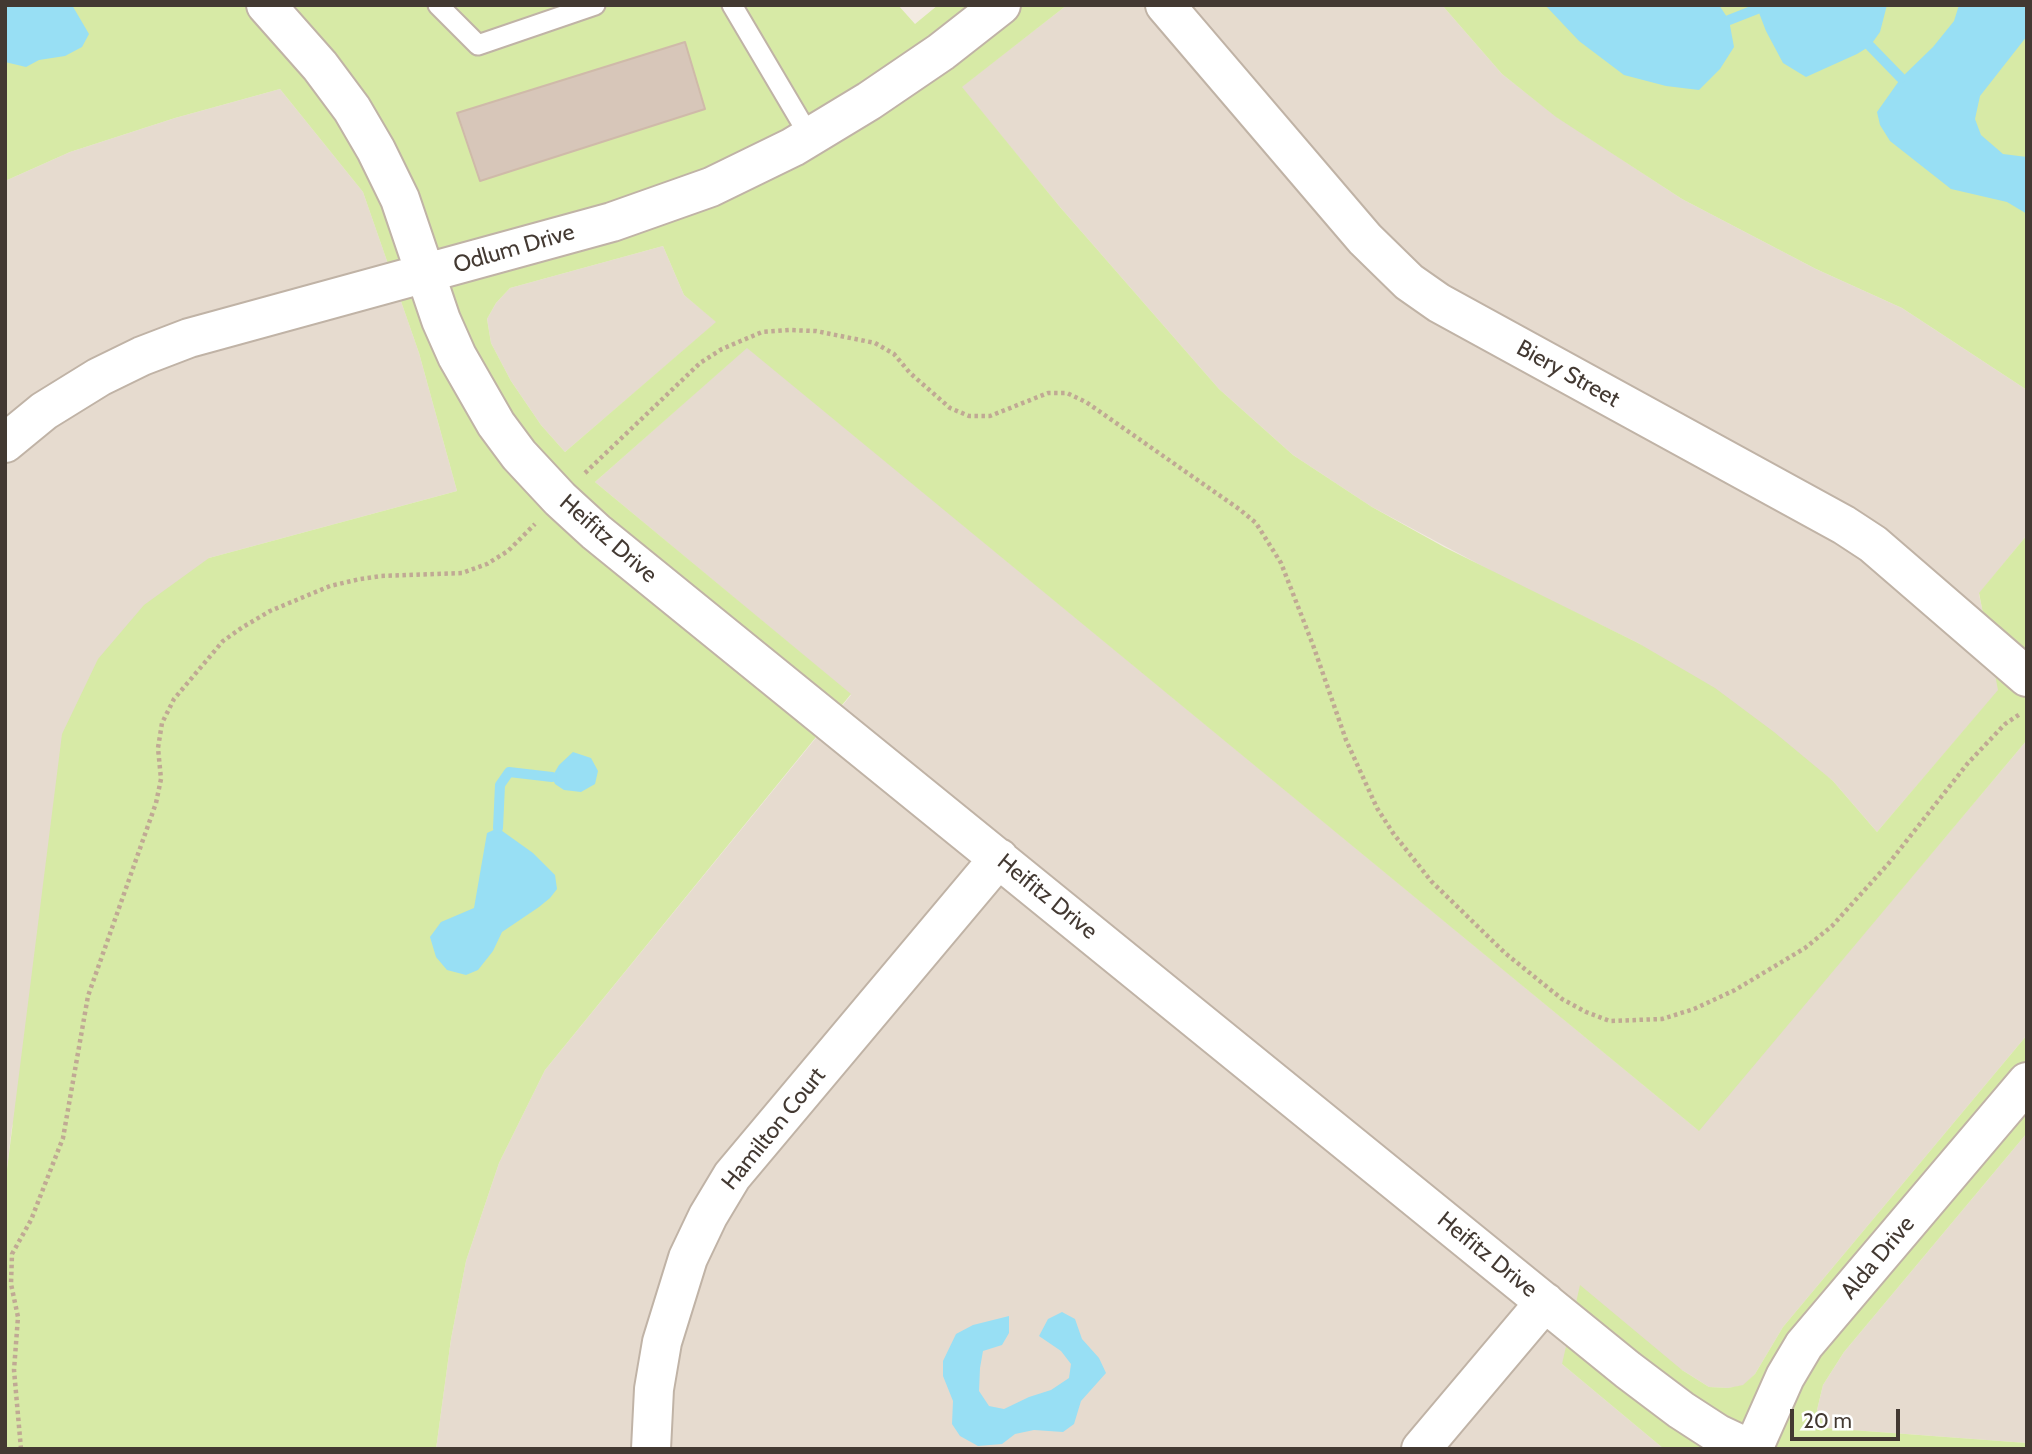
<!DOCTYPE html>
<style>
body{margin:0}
#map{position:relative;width:2032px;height:1454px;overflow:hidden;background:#f2eae1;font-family:Cabin,sans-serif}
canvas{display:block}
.frame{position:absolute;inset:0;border:7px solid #433932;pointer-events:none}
.scale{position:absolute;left:1790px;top:1409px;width:110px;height:32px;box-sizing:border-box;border:4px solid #433932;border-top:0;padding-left:9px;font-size:21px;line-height:24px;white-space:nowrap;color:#433932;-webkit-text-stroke:5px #fff;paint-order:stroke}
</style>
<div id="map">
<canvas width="2032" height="1454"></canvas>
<div class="frame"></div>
<div class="scale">20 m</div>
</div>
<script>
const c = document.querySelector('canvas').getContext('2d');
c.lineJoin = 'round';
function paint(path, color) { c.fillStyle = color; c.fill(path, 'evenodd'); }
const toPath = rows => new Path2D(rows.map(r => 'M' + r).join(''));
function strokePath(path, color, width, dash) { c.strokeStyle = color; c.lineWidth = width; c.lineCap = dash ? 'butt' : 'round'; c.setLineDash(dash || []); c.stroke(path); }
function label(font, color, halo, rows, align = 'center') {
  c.font = font + ' Cabin,sans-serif'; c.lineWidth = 5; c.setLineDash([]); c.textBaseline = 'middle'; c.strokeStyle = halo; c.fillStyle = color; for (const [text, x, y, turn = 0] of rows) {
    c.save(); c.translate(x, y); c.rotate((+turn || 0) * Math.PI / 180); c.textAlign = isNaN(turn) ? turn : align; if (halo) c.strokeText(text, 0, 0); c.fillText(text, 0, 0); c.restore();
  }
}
paint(toPath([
 [1067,5,1442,5,1502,74,1557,117,1682,199,1816,269,1902,308,2027,390,2027,535,1979,594,1999,690,1877,832,1833,781,1638,643,1510,581,1372,507,1293,455,1219,389,1060,207,961,87],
 [280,89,363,192,419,353,457,491,209,558,12,1127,5,1185,5,181,70,152,175,118],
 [663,246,684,295,717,322,565,452,541,425,511,381,491,343,487,319,496,303,510,288],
 [747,347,1698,1130,2027,740,2027,1035,1783,1327,1755,1374,1743,1386,1728,1388,1709,1387,1682,1370,1562,1364,1664,1449,436,1449,451,1339,466,1261,499,1163,545,1070,851,695,595,482],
 [2027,1133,2027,1443,1825,1428,1817,1410,1823,1385,1844,1352]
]), '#e6dbcf');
paint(toPath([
 [5,5,898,5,915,24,938,5,1067,5,962,87,1060,207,1219,389,1293,455,1372,507,1444,547,1638,643,1715,688,1774,732,1833,781,1877,832,1998,690,1979,593,2027,535,2027,740,1699,1131,747,348,595,482,851,694,545,1070,499,1163,466,1261,451,1339,436,1449,5,1449,5,1185,62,734,98,659,144,605,209,558,457,491,419,353,363,192,280,89,175,118,70,152,5,181],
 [663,246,684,295,716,322,565,452,541,425,511,381,491,343,487,319,496,303,510,288],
 [1442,5,2027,5,2027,390,1902,308,1816,269,1682,199,1556,117,1502,74],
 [2027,1035,2027,1133,1844,1352,1823,1385,1817,1410,1825,1428,2027,1443,2027,1449,1664,1449,1562,1364,1580,1285,1682,1370,1709,1387,1728,1388,1743,1385,1755,1374,1783,1327]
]), '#d7eaa6');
paint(toPath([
 [7,5,72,5,89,34,82,47,65,56,39,60,26,67,5,62,5,9],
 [1545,5,1719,5,1729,20,1734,47,1720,69,1699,90,1666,86,1624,75,1579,41],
 [1756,5,1887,5,1880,32,1870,46,1857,54,1806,77,1783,63,1766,31],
 [1959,5,2027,5,2027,36,1980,96,1975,119,1981,135,2003,154,2027,157,2027,214,2007,202,1951,189,1890,141,1880,125,1877,112,1901,78,1933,47,1954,21],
 [573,752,591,758,598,771,595,784,581,792,564,790,555,784,552,777,559,765],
 [498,828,533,853,555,875,557,889,550,898,539,907,502,932,493,951,478,970,466,975,447,970,436,957,430,937,441,922,474,908,487,833],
 [1062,1312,1075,1319,1082,1339,1099,1358,1106,1373,1081,1401,1074,1424,1063,1432,1034,1430,1015,1434,1002,1444,978,1446,960,1436,952,1424,953,1401,943,1376,943,1361,956,1334,973,1325,1009,1316,1009,1333,1002,1345,983,1351,980,1368,979,1391,989,1406,1004,1409,1029,1397,1051,1390,1069,1378,1071,1364,1061,1351,1039,1336,1048,1319]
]), '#98dff4');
strokePath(toPath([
 [1729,20,1757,9],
 [1870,46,1901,78],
 [498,828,500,785,509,772,552,777]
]), '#98dff4', 10);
const building = toPath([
 [685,42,705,109,480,181,457,113,685,42]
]);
paint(building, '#d7c6b9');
strokePath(building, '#cfbaa9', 2);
const lane = toPath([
 [438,5,478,45,595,5],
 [732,5,810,137]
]);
const street = toPath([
 [266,5,320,66,352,109,376,150,400,199,441,320,457,356,496,424,519,455,560,499,596,532,1628,1370,1681,1410,1718,1434,1750,1449],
 [1165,5,1365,239,1409,282,1439,303,1844,525,1873,544,2027,677],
 [5,443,44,411,99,377,142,356,189,338,612,222,711,187,793,147,869,101,941,52,1001,5],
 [651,1449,654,1389,662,1342,688,1258,708,1216,732,1176,999,858],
 [1421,1449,1545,1302],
 [1753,1449,1785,1377,1804,1345,2027,1082]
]);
strokePath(lane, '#c0b3a6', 23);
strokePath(street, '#c0b3a6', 42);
strokePath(toPath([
 [585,473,700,363,722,349,762,332,789,330,816,331,875,343,894,354,910,373,950,408,969,416,990,416,1048,393,1067,393,1086,402,1239,509,1256,523,1281,563,1313,645,1346,740,1377,808,1393,833,1431,881,1505,953,1562,999,1586,1012,1610,1021,1662,1019,1694,1009,1735,990,1805,948,1832,926,1889,863,1968,763,2005,724,2020,714],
 [21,1449,14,1370,18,1317,11,1284,12,1254,31,1220,63,1138,88,996,156,803,161,779,158,748,162,723,174,699,223,641,243,627,270,611,330,586,360,579,381,576,462,573,487,564,508,551,535,524]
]), '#c0a994', 4.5, [3.5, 3.5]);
strokePath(lane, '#fff', 19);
strokePath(street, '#fff', 38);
label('23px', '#433932', '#fff', [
 ["Odlum Drive",514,249,-16],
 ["Biery Street",1568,374,29],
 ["Heifitz Drive",608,539,41],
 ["Heifitz Drive",1047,897,39],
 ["Hamilton Court",774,1129,-51],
 ["Heifitz Drive",1487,1255,39],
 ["Alda Drive",1878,1258,-50]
]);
</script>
